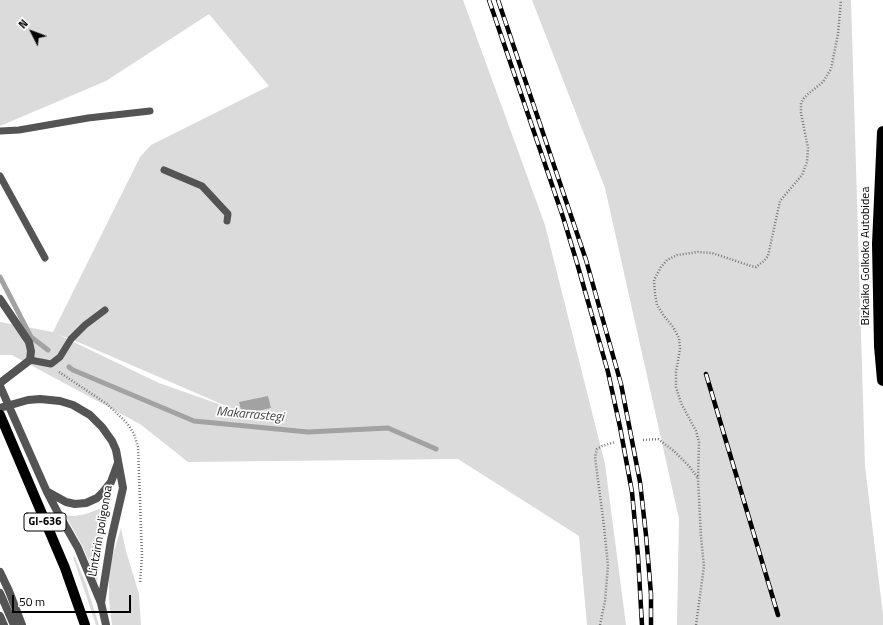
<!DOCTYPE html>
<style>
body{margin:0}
#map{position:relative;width:883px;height:625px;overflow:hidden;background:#fff;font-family:"Titillium Web",sans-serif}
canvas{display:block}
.north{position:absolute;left:12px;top:12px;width:40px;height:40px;-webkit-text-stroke:3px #fff;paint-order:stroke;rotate:312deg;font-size:11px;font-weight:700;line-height:16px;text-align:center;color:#000}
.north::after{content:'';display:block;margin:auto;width:14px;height:18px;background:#000;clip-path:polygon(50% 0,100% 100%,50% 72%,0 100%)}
.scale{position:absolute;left:12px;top:595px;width:119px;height:18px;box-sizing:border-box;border:2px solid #000;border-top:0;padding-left:5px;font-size:12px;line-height:14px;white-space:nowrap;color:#000;-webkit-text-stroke:3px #fff;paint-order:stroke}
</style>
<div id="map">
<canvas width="883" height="625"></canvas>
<div class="north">N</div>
<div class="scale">50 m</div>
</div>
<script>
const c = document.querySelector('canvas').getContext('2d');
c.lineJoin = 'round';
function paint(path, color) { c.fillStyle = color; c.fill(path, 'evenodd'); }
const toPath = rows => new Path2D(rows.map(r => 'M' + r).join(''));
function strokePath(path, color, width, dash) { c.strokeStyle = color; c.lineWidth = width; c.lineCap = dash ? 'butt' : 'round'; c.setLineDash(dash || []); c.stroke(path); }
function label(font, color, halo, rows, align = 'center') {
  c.font = font + ' "Titillium Web",sans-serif'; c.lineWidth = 3.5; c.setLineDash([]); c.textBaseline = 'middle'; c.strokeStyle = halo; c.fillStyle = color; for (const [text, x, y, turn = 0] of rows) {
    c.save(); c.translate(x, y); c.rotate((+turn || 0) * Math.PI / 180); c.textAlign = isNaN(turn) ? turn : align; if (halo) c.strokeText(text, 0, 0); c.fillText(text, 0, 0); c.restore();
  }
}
paint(toPath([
 [0,0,463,0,545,225,605,464,626,625,587,625,579,536,458,459,188,462,140,424,12,355,0,355,0,322,53,332,140,157,151,145,269,86,209,14,106,81,0,126],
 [59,335,71,339,233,409,159,383],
 [532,0,851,0,865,466,883,615,883,625,677,625,679,519,605,188],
 [104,507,106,509,107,514,97,582,83,547,65,515,74,516,86,514],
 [121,528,126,551,139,594,141,625,112,625,109,599,109,568],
 [73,557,75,557,86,584,99,625,96,625]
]), '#dbdbdb');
paint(toPath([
 [268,396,271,408,242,414,239,402]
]), '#a2a2a2');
strokePath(toPath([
 [0,277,31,337,48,350],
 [69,367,73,370,194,421,308,432,388,428,436,449]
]), '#a2a2a2', 5);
strokePath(toPath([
 [59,372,107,404,127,423,134,434,138,447,142,556,140,583],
 [643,440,658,439,674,451,689,466,698,478],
 [600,625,605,601,608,566,604,526,595,457,597,449,602,446,615,442],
 [696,625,704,566,701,537,698,479,699,442,696,431,681,403,676,387,676,372,680,349,679,338,673,327,664,316,657,305,655,294,654,280,661,267,667,260,677,255,698,252,712,253,751,266,756,267,764,261,768,256,780,201,802,175,807,162,808,148,801,113,801,103,804,98,808,94,823,82,831,69,838,34,841,0]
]), '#767676', 2.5, [1, 2]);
strokePath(toPath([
 [0,131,19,130,88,118,150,111],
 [164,170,202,186,228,214,227,221],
 [0,176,45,258],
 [30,360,51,364,60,357,71,339,85,325,105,310]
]), '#545454', 7);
strokePath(toPath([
 [0,299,29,342,31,351,30,360,0,383],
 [0,386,47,492,58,513,78,548,101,603,106,625],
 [0,408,28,400,40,399,60,401,73,405,90,415,102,427,112,441,116,450,123,488,111,540,101,603],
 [48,492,66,502,75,504,86,503,97,498,103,492,111,482,118,463],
 [0,572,9,591,22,625],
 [0,593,14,625],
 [0,616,4,625]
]), '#545454', 8);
strokePath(toPath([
 [0,415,65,568,85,625]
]), '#000', 10);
strokePath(toPath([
 [883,132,878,244,880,346,883,380]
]), '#000', 12);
const rail = toPath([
 [489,0,563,217,577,263,608,372,620,427,632,492,638,556,642,625],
 [498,0,586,260,621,384,640,482,646,535,651,594,651,625],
 [706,374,778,615]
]);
strokePath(rail, '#000', 4.5);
strokePath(rail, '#fff', 3, [9]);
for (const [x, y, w] of [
 [45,522,42]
]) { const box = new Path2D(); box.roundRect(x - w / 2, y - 9, w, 18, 3); c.fillStyle = '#fff'; c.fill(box); strokePath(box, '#000', 1); }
label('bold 11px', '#000', null, [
 ["GI-636",45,522]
]);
label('12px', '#000', '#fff', [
 ["Bizkaiko Golkoko Autobidea",866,256,-90],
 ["Lintzirin poligonoa",101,531,-80]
]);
label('italic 13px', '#434343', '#fff', [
 ["Makarrastegi",250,415,5]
]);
</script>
